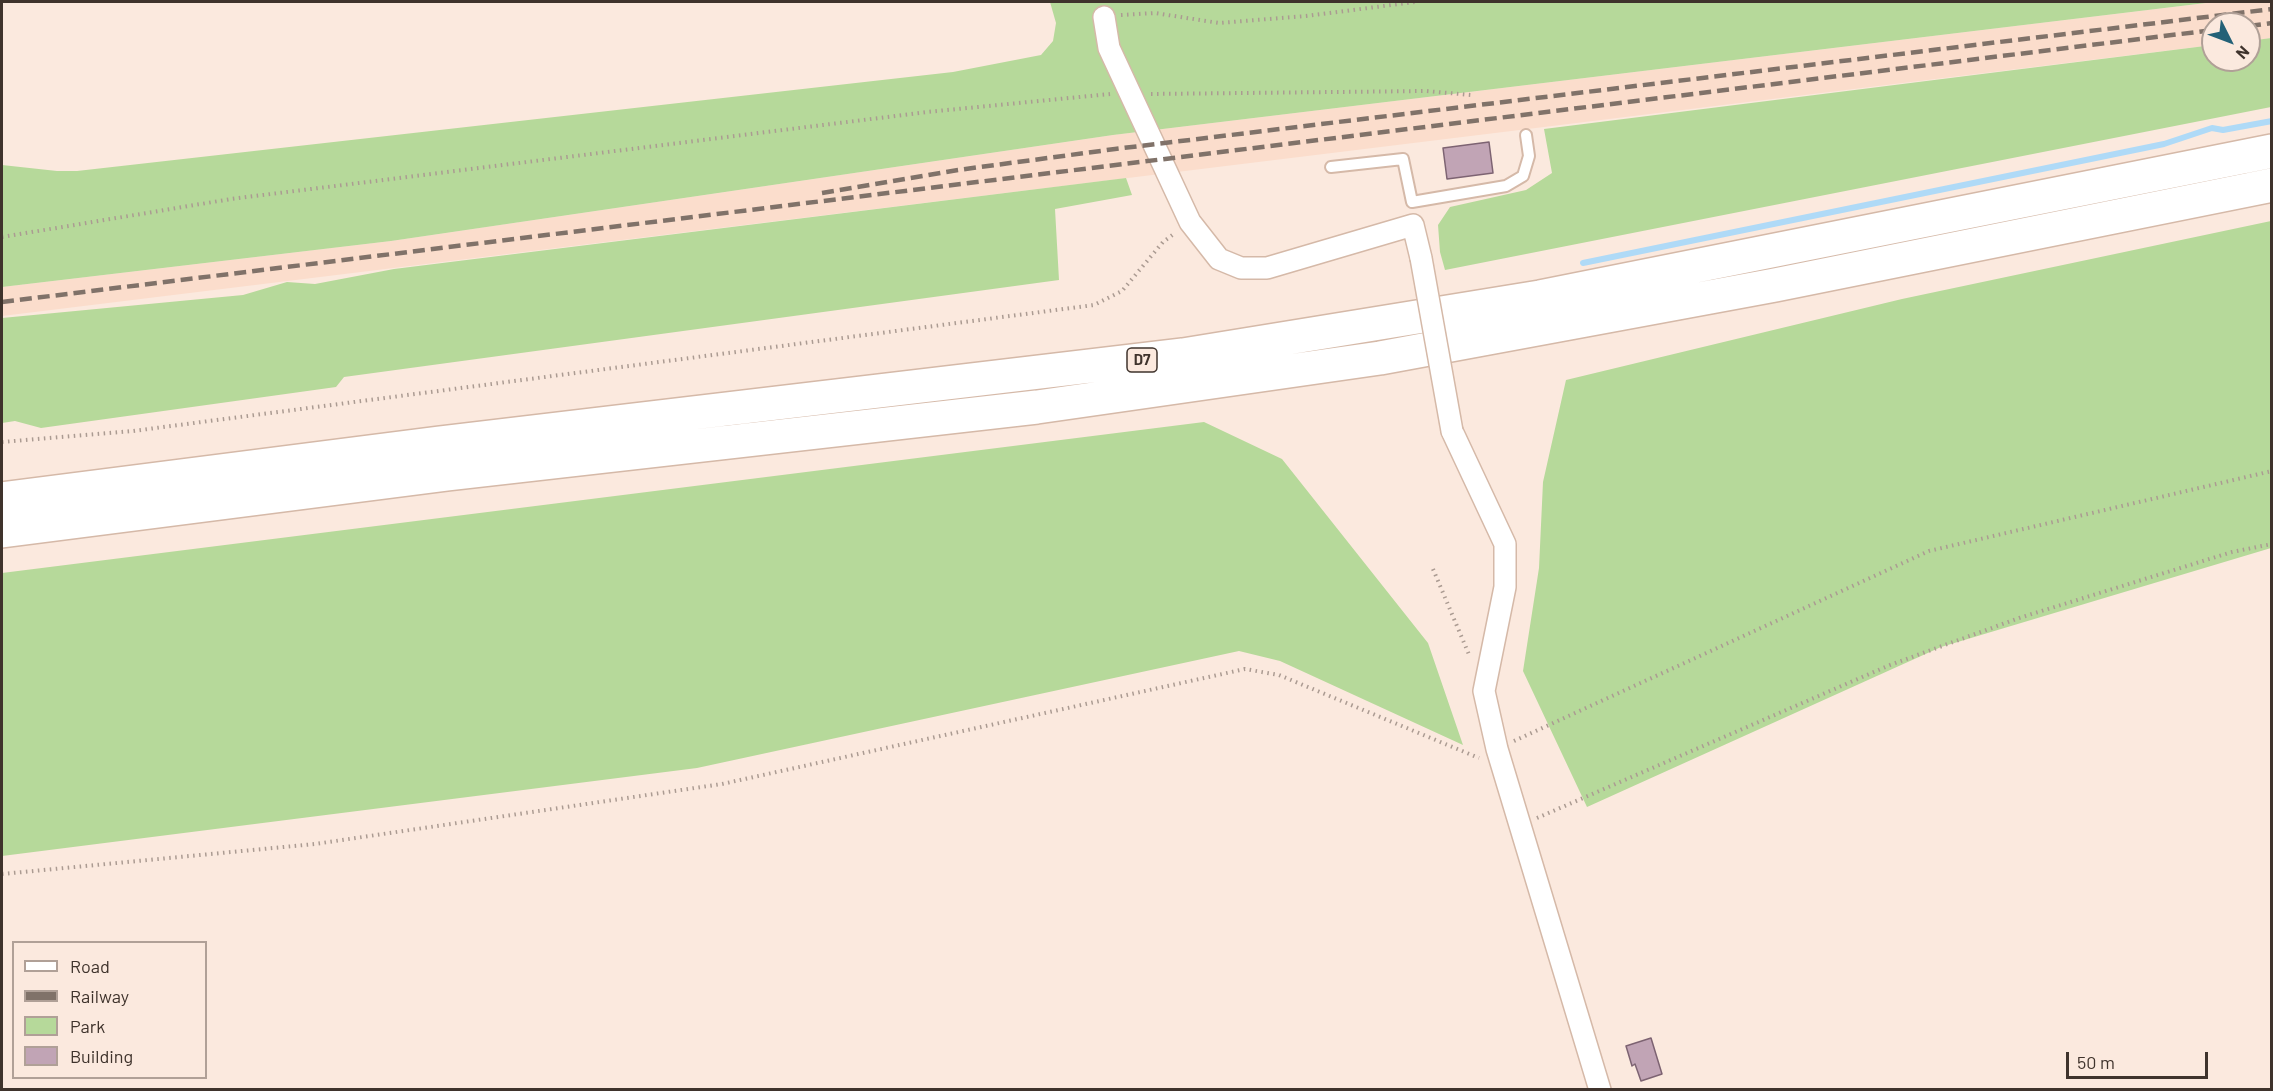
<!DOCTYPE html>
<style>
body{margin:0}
#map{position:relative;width:2273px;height:1091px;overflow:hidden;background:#fbe9de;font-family:Barlow,sans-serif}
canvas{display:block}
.frame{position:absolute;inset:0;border:3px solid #3f332c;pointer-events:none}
.legend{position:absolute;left:12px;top:941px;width:195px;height:138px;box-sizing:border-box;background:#fbe9de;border:2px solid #b0a097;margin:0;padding:8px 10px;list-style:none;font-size:18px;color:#3f332c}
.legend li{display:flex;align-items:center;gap:12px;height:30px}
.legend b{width:30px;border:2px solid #b0a097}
.north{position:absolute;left:2201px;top:12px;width:60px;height:60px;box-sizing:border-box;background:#fbe9de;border:2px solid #b0a097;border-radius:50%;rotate:132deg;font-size:16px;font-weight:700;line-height:24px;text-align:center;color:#3f332c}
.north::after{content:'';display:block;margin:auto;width:21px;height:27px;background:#236177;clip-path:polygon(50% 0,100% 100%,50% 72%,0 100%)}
.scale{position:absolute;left:2066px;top:1052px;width:142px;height:27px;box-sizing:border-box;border:3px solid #3f332c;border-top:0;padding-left:8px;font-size:18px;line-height:21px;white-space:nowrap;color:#3f332c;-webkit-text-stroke:4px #fbe9de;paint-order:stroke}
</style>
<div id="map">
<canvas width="2273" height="1091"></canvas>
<div class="frame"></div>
<ul class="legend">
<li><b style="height:8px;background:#fff"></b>Road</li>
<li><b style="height:8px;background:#807269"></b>Railway</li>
<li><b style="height:16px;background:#b6d99a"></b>Park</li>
<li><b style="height:16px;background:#c1a4b5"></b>Building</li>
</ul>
<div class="north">N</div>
<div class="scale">50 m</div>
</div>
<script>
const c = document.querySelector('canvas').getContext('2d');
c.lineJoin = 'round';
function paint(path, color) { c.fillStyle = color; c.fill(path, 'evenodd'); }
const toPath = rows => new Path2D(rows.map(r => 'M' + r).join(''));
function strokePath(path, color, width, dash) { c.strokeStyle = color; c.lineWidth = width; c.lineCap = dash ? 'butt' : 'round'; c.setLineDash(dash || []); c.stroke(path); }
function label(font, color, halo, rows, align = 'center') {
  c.font = font + ' Barlow,sans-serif'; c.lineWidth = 4.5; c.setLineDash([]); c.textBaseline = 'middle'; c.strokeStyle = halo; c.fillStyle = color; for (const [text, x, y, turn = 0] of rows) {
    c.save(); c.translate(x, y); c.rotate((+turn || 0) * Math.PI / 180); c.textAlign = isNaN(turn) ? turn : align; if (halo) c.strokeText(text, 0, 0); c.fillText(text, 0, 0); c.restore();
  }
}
paint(toPath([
 [2214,2,2271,2,2271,38,2249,41,2249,24,2213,24,2213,45,2,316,2,287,391,241,1113,135]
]), '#fbddcc');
paint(toPath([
 [1050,2,2214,2,1113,135,391,241,2,287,2,165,57,171,77,171,953,72,1041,55,1053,41,1056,23],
 [2271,38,2271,107,1445,270,1440,252,1438,225,1450,207,1526,190,1552,173,1544,129,2213,45,2213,60,2249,60,2249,41],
 [1126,178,1132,195,1055,209,1059,280,344,377,336,387,41,428,15,421,2,423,2,318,243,295,287,282,315,284,394,269],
 [2271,221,2271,548,1941,647,1587,807,1523,671,1539,568,1543,482,1566,380,1902,299],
 [1204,422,1282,459,1428,643,1463,745,1280,661,1239,651,697,768,2,856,2,573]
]), '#b6d99a');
strokePath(toPath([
 [1583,263,2164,144,2212,128,2223,130,2272,121]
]), '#afdaf7', 6);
const building = toPath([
 [1489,142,1493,173,1447,179,1443,148,1489,142],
 [1651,1038,1662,1074,1641,1081,1635,1064,1632,1066,1626,1046,1651,1038]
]);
paint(building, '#c1a4b5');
strokePath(building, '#7d6372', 1.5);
const lane = toPath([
 [1331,167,1403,159,1412,202,1506,186,1523,176,1529,156,1526,135]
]);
const street = toPath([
 [1104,17,1109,48,1190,222,1219,259,1241,268,1267,268,1413,225,1421,258],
 [1452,431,1505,544,1505,587,1484,691,1497,749,1600,1090]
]);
const highway = toPath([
 [2,499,439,443,1183,355,1540,297,2272,151],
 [2,531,448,474,1037,407,1380,358,1775,285,2272,185]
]);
strokePath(lane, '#d5b9a8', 14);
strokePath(street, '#d5b9a8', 24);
strokePath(highway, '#d5b9a8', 36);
strokePath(toPath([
 [1121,15,1155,13,1219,23,1306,16,1415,2],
 [1151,94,1426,91,1471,95],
 [2,237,231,199,927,112,1110,94],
 [2,442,133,431,1094,305,1122,291,1163,242,1175,233],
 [1433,569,1470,657],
 [1514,741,1929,551,2272,471],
 [1537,818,1890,665,2019,618,2232,552,2272,544],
 [2,874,315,844,722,784,1245,669,1279,675,1479,758]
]), '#ab9b92', 4, [1.5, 4.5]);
strokePath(lane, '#fff', 10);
strokePath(street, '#fff', 21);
strokePath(highway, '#fff', 33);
strokePath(toPath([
 [2249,26,2272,23],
 [822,193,958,170,1115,149,2272,9],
 [2,302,2213,30]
]), '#807269', 4.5, [12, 6]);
const streetBridge = toPath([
 [1421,258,1452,431]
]);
strokePath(streetBridge, '#d5b9a8', 24, []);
strokePath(streetBridge, '#fff', 21);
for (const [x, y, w] of [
 [1142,360,30]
]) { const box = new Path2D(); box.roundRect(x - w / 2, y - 12, w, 24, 4.5); c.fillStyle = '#fbe9de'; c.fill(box); strokePath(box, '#3f332c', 1.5); }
label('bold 15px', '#3f332c', null, [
 ["D7",1142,360]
]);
</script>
